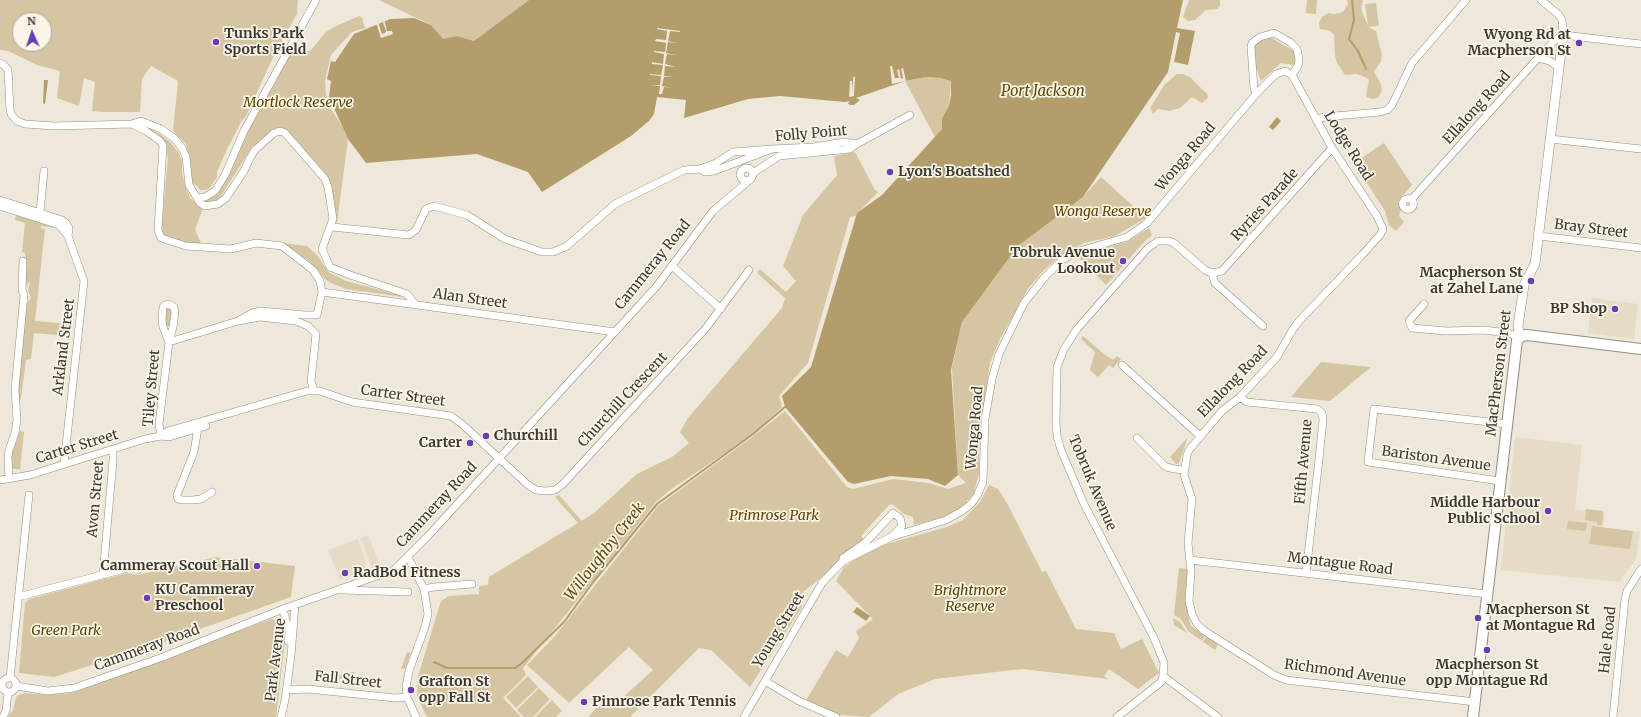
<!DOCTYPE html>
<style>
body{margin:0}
#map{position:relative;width:1641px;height:717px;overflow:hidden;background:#eee8da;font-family:Merriweather,serif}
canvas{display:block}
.north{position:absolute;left:12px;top:12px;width:40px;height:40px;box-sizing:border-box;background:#fbf5e8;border:1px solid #afaaa0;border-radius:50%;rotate:357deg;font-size:11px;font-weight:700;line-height:16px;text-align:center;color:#3c3a34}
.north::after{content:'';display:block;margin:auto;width:14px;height:18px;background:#693cb4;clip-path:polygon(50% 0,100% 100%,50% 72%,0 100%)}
</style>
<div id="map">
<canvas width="1641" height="717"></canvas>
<div class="north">N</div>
</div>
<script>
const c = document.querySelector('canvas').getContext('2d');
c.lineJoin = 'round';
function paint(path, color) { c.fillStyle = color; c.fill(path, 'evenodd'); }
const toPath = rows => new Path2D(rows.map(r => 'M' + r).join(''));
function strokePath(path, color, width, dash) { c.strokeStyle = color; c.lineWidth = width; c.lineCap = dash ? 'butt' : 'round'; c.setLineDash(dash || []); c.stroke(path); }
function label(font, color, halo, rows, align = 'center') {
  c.font = font + ' Merriweather,serif'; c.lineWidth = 3.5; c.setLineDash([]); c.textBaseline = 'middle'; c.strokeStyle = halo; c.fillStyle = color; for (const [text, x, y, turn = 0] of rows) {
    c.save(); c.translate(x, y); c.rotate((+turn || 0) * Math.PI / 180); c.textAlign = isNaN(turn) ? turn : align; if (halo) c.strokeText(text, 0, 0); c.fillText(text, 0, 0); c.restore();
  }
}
paint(toPath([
 [1592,298,1638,304,1634,339,1588,333],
 [1515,437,1582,445,1575,509,1605,513,1603,528,1640,532,1636,559,1619,582,1501,570],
 [368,535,380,566,372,569,361,538],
 [358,539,368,570,340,580,328,550]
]), '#e5dbc7');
paint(toPath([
 [0,0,298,0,297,14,275,53,245,118,242,120,227,149,217,172,217,177,209,189,204,190,200,190,196,185,193,184,186,144,173,131,178,81,151,66,142,79,140,112,103,112,92,111,95,82,84,78,79,106,57,98,60,71,37,65,8,51,0,50],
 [20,20,44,20,44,44,20,44],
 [379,0,529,0,474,41,457,36,443,40,431,25],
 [1189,0,1220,0,1220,6,1217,9,1206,10,1195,20,1188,21,1183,17],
 [1307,0,1317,0,1316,14,1306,13],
 [1347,0,1363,0,1361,9,1368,26,1365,4,1376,3,1379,26,1368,27,1376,31,1382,55,1381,61,1374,72,1380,82,1382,90,1378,98,1372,99,1366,97,1369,79,1357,74,1345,75,1337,63,1335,55,1334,35,1330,31,1320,29,1319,23,1322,17,1328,13,1334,14,1343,12,1348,4],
 [359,16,362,18,365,28,352,32,331,55,325,81,326,94,331,109,342,126,348,139,337,223,330,182,280,128,271,131,252,147,221,196,215,202,206,204,203,201,212,197,269,92,275,84,288,55,292,51,310,51,326,32,334,27],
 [1270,37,1294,51,1296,60,1294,65,1281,63,1261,81,1255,64,1254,46,1261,40],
 [1177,74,1184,74,1191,78,1207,94,1208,98,1202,103,1194,98,1191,98,1180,108,1169,111,1158,109,1153,114,1150,108,1165,84],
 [926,77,940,78,951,81,949,106,942,118,942,129,935,137,905,81],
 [144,128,151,130,161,135,170,142,179,153,182,161,182,173,185,185,190,198,201,207,202,211,195,230,202,245,176,241,167,238,163,233,162,223,168,159,166,147],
 [1384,143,1412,185,1403,195,1399,202,1401,209,1399,216,1404,222,1396,231,1389,225,1385,211,1354,163],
 [855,152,875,190,878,192,855,216,850,217,808,363,779,396,782,407,752,435,670,490,656,502,523,668,526,675,503,698,521,717,427,717,417,696,418,676,441,601,449,596,479,594,479,586,488,585,489,577,578,523,555,497,559,495,582,521,594,513,637,474,672,457,689,443,680,432,688,418,782,308,785,298,757,273,760,269,786,292,796,281,783,266,803,215,837,175,834,156],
 [1101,177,1146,218,1115,236,1084,243,1059,257,1044,270,1028,289,1000,339,990,363,982,418,979,451,979,473,974,493,962,507,953,513,944,517,914,525,913,517,904,514,892,504,889,505,861,536,866,542,803,592,799,598,802,607,750,687,711,650,699,648,630,717,588,717,599,705,610,709,653,670,629,647,569,703,527,665,554,637,658,506,752,437,785,411,847,487,853,489,893,479,928,483,948,489,966,483,958,475,952,368,962,322,1018,246,1083,197],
 [16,215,56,228,41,226,41,228,45,229,35,321,69,324,68,336,34,333,31,359,26,360,21,398,19,401,18,390,26,305,31,298,28,290,30,282,29,282,26,288,27,283,25,281,25,253,22,252,25,223,15,220],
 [1149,228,1152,235,1143,243,1106,285,1078,257,1087,253,1129,241],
 [284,243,307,246,318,256,328,272,346,281,400,295,402,297,346,289,329,282,325,279,309,261],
 [165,306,172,307,172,326,164,326],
 [1083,336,1104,354,1113,360,1117,356,1121,359,1113,368,1109,365,1098,377,1090,370,1095,352,1081,339],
 [1321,362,1371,367,1330,401,1291,397],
 [20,431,24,432,20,470,12,468,11,456],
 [1188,437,1179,463,1176,464,1170,457],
 [989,485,998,489,1008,505,1042,572,1046,571,1076,629,1114,633,1121,649,1142,639,1159,673,1138,689,1109,669,1104,676,1109,679,1022,669,935,679,898,694,869,717,839,715,805,702,836,650,848,657,859,638,856,631,873,619,836,581,844,567,865,552,886,544,947,527,963,520,980,502],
 [1586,509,1603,511,1602,525,1597,525,1597,522,1585,520],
 [1568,521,1587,523,1586,531,1567,529],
 [1592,526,1633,531,1630,549,1589,544],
 [216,557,295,566,291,597,146,648,54,677,19,673,25,603,29,599,127,573,138,575],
 [1179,568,1187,569,1187,610,1191,626,1205,635,1202,641,1188,631,1181,619,1174,615],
 [1173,618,1180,622,1187,633,1174,625],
 [271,619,280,621,286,633,276,717,8,717,13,710,16,697,19,695,25,693,49,695,71,693],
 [1206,636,1218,644,1215,650,1203,642],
 [407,652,411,653,405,669,401,669],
 [352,672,356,672,346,677,335,681,322,680],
 [528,676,538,687,516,708,506,697],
 [539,688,550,699,533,717,524,717,517,710],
 [552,700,562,711,556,717,535,717]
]), '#d5c5a2');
paint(toPath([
 [529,0,1183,0,1177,28,1195,31,1188,65,1174,62,1180,33,1176,32,1168,72,1083,197,1018,246,962,322,951,370,958,475,945,486,928,479,891,476,854,484,848,482,785,407,782,396,811,367,857,213,882,195,942,129,942,118,949,106,951,95,951,81,940,78,926,77,905,81,856,98,860,100,854,105,850,105,848,103,850,101,845,102,780,96,748,99,684,118,686,100,657,97,654,114,649,121,631,136,542,192,528,172,477,154,366,163,348,139,329,97,331,81,327,79,331,61,335,62,354,34,390,19,414,18,431,25,443,39,457,36,474,41],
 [44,80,48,80,45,104,43,103],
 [1277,117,1281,121,1273,130,1269,127],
 [857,607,870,616,866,621,853,612]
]), '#b39d6b');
paint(toPath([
 [384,19,387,31,392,31,393,34,381,38,376,22,378,22,382,34,385,33,386,31,382,20],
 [657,28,680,31,680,32,670,31,668,41,678,43,668,42,666,53,677,55,667,54,665,64,676,67,665,66,664,76,673,77,664,77,662,86,672,88,664,87,662,94,659,94,660,86,650,85,660,85,661,76,650,75,650,74,661,75,663,65,652,64,652,62,663,64,664,54,654,52,654,51,665,52,666,43,655,41,656,39,666,40,667,31,657,29],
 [890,66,892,66,895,78,899,78,897,70,899,69,901,79,903,78,901,69,903,68,906,81,892,84],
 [853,77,855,77,854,96,849,97,850,81,852,81,853,91]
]), '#eee8da');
strokePath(toPath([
 [1352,0,1354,20,1349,39,1358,51,1366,69],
 [434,662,447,668,515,668,522,663,564,622,594,581,657,504,753,434,785,407]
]), '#b39d6b', 2);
const minor = toPath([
 [1541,0,1558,14,1562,20,1563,35],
 [1563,35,1641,44],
 [1538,58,1550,61,1559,68],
 [0,63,4,65,8,70,10,110,11,114,17,121,25,124,54,126,132,124,141,121,161,129,174,138,182,148,186,157,189,185,200,203,205,206,218,204,226,198,244,171,250,158,255,150,274,133,280,131,285,133,325,179,328,187,333,219,322,249,330,267,350,275,407,294,415,304],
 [1257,93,1254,89,1251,47,1252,43,1260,37,1274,33,1290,42,1297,49,1299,60,1298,66,1292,75],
 [1316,120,1324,117,1380,112,1387,110,1392,105,1412,63,1466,0],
 [132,124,146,131,160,141,163,145,158,230,161,238,186,246,231,249,256,243,282,246,313,270,320,281,322,292,317,315,305,315,261,311,252,313,238,321],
 [1550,139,1641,149],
 [700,169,705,172,714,171,772,149,813,147,844,142,857,144],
 [753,173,779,156,850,149,857,144,910,115],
 [197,198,205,197,215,191,225,175,244,131,316,0],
 '1402.5 204a5.5 5.5 0 1 1 11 0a5.5 5.5 0 1 1-11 0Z',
 [0,200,62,220,66,223,69,228,68,236],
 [1411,200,1538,58,1555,40,1563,35],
 [0,206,59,225,68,236,84,281,64,464],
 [40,212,44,171],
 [332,227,409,235,416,230,426,209,434,206,467,215,505,239,542,252,553,252,567,246,615,204,684,170,700,169,716,163,733,152,772,149],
 [1539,236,1641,248],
 [672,266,721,309],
 [1212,273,1215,283,1263,326],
 [322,292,615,332],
 [1424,304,1409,321,1412,328,1446,331,1484,330,1508,333,1520,337],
 [169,342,238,321,260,317,296,321,308,326,316,334,311,381,314,391],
 [1122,365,1200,436],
 [1240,397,1247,402,1317,409,1322,413,1323,420,1319,459,1306,573],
 [198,428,194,452,177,495,178,499,182,500,193,500,201,499,212,492],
 [161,436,168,431,307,391,320,391,352,402,451,416,462,424,528,485,536,490,546,491,555,490,563,484,706,328,749,270],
 [161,436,159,424,169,342,173,327,175,313,174,307,168,304,165,305,163,307,162,320,163,327,169,342],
 [1137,438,1166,467,1175,469,1184,470],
 [9,479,8,457,9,450,15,433,17,420,15,389,24,295,22,290,23,261],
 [0,480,30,475,145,439,161,436,169,437,206,426],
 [1500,481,1368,462,1374,409,1507,424],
 [891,537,946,520,962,511,971,504,977,496,983,482,985,419,992,379,999,354,1024,303,1044,278,1062,260,1076,252,1127,237,1147,223,1257,93,1276,74,1285,71,1292,75,1332,148,1377,216,1383,229,1380,235,1362,255,1300,320,1293,329,1277,357,1240,397,1222,411,1189,450,1187,455,1184,475,1192,499,1188,543,1191,572,1189,601,1192,614,1197,624,1203,630,1274,675,1286,680,1475,702],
 [408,557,424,589,428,614,425,627,409,671,406,687,407,697,416,717],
 [1190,560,1487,594],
 [103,575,113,460,113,450],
 [424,589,434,587,472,584],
 [343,590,408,592],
 [18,597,132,567,138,570],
 [283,609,289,632,288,641],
 [1163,676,1218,717],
 '2 685a7 7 0 1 1 14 0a7 7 0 1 1-14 0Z',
 [10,678,29,495],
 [765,681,799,701,836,717],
 [16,686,48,691,74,688,163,657,283,609,394,570,428,536,656,287,713,211,751,179,753,175,752,171,749,168,745,168,741,171,740,175,742,179,747,181],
 [286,690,308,689,395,698,407,697],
 [3,717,6,711,8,693],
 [281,717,285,700,291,656,295,605],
 [744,717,822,583,843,561,843,558,866,542,893,513,900,518,902,526,891,537,843,561],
 [1117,717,1161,682,1163,676,1164,663,1154,638,1084,504,1061,450,1057,436,1056,421,1057,367,1064,349,1077,329,1148,248,1158,241,1169,241,1174,243,1205,270,1212,273,1222,271,1332,148],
 [1613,717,1625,599,1627,591,1641,569]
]);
const tertiary = toPath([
 [1520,337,1518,326,1524,285,1535,264,1563,35]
]);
const secondary = toPath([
 [1473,717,1517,340,1522,336,1527,335,1641,349]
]);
strokePath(minor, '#938e81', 8);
strokePath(tertiary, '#938e81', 10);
strokePath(secondary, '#938e81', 12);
strokePath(minor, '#fff', 7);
strokePath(tertiary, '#fff', 9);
strokePath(secondary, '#fff', 10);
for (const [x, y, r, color] of [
 [216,42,4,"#693cb4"],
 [1579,43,4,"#693cb4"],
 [890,172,4,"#693cb4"],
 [1123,261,4,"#693cb4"],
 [1531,281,4,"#693cb4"],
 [1615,309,4,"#693cb4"],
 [486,436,4,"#693cb4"],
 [470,443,4,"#693cb4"],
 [1548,511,4,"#693cb4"],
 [257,566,4,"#693cb4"],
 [345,573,4,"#693cb4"],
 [147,598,4,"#693cb4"],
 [1478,618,4,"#693cb4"],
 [1487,650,4,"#693cb4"],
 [411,690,4,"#693cb4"],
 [584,702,4,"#693cb4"]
]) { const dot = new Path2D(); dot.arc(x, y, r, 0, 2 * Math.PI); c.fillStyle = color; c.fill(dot); strokePath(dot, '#fbf5e8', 1.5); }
label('bold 14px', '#3c3a34', '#fbf5e8', [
 ["Tunks Park",224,34],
 ["Sports Field",224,50],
 ["Wyong Rd at",1571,35,"right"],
 ["Macpherson St",1571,51,"right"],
 ["Lyon's Boatshed",898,172],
 ["Tobruk Avenue",1115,253,"right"],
 ["Lookout",1115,269,"right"],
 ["Macpherson St",1523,273,"right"],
 ["at Zahel Lane",1523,289,"right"],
 ["BP Shop",1607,309,"right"],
 ["Churchill",494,436],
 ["Carter",462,443,"right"],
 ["Middle Harbour",1540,503,"right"],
 ["Public School",1540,519,"right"],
 ["Cammeray Scout Hall",249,566,"right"],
 ["RadBod Fitness",353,573],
 ["KU Cammeray",155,590],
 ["Preschool",155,606],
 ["Macpherson St",1486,610],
 ["at Montague Rd",1486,626],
 ["Macpherson St",1487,665,"center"],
 ["opp Montague Rd",1487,681,"center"],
 ["Grafton St",419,682],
 ["opp Fall St",419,698],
 ["Pimrose Park Tennis",592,702]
], 'left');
label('italic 14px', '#5b4401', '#fbf5e8', [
 ["Mortlock Reserve",298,103],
 ["Wonga Reserve",1103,212],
 ["Primrose Park",774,516],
 ["Brightmore",970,591],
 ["Reserve",970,607],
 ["Green Park",66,631]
]);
label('14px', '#3c3a34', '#fbf5e8', [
 ["Ellalong Road",1477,108,-48],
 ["Folly Point",811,134,-5],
 ["Lodge Road",1348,146,58],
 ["Wonga Road",1186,157,-50],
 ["Ryries Parade",1265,205,-48],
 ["Bray Street",1591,229,7],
 ["Cammeray Road",653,265,-51],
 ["Alan Street",470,299,8],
 ["Arkland Street",64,347,-83],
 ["MacPherson Street",1499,373,-83],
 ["Ellalong Road",1233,382,-46],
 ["Tiley Street",152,388,-85],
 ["Carter Street",403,396,8],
 ["Churchill Crescent",623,400,-47],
 ["Wonga Road",975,428,-85],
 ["Carter Street",77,447,-17],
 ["Bariston Avenue",1436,459,8],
 ["Fifth Avenue",1304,462,-85],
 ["Tobruk Avenue",1092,483,67],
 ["Avon Street",96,499,-85],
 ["Cammeray Road",437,505,-47],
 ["Montague Road",1340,564,7],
 ["Young Street",779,630,-59],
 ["Hale Road",1608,640,-84],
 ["Cammeray Road",147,648,-20],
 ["Park Avenue",276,660,-83],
 ["Richmond Avenue",1345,673,8],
 ["Fall Street",348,680,6]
]);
label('italic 15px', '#614a0a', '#fbf5e8', [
 ["Port Jackson",1043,92],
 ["Willoughby Creek",605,552,-52]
]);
</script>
